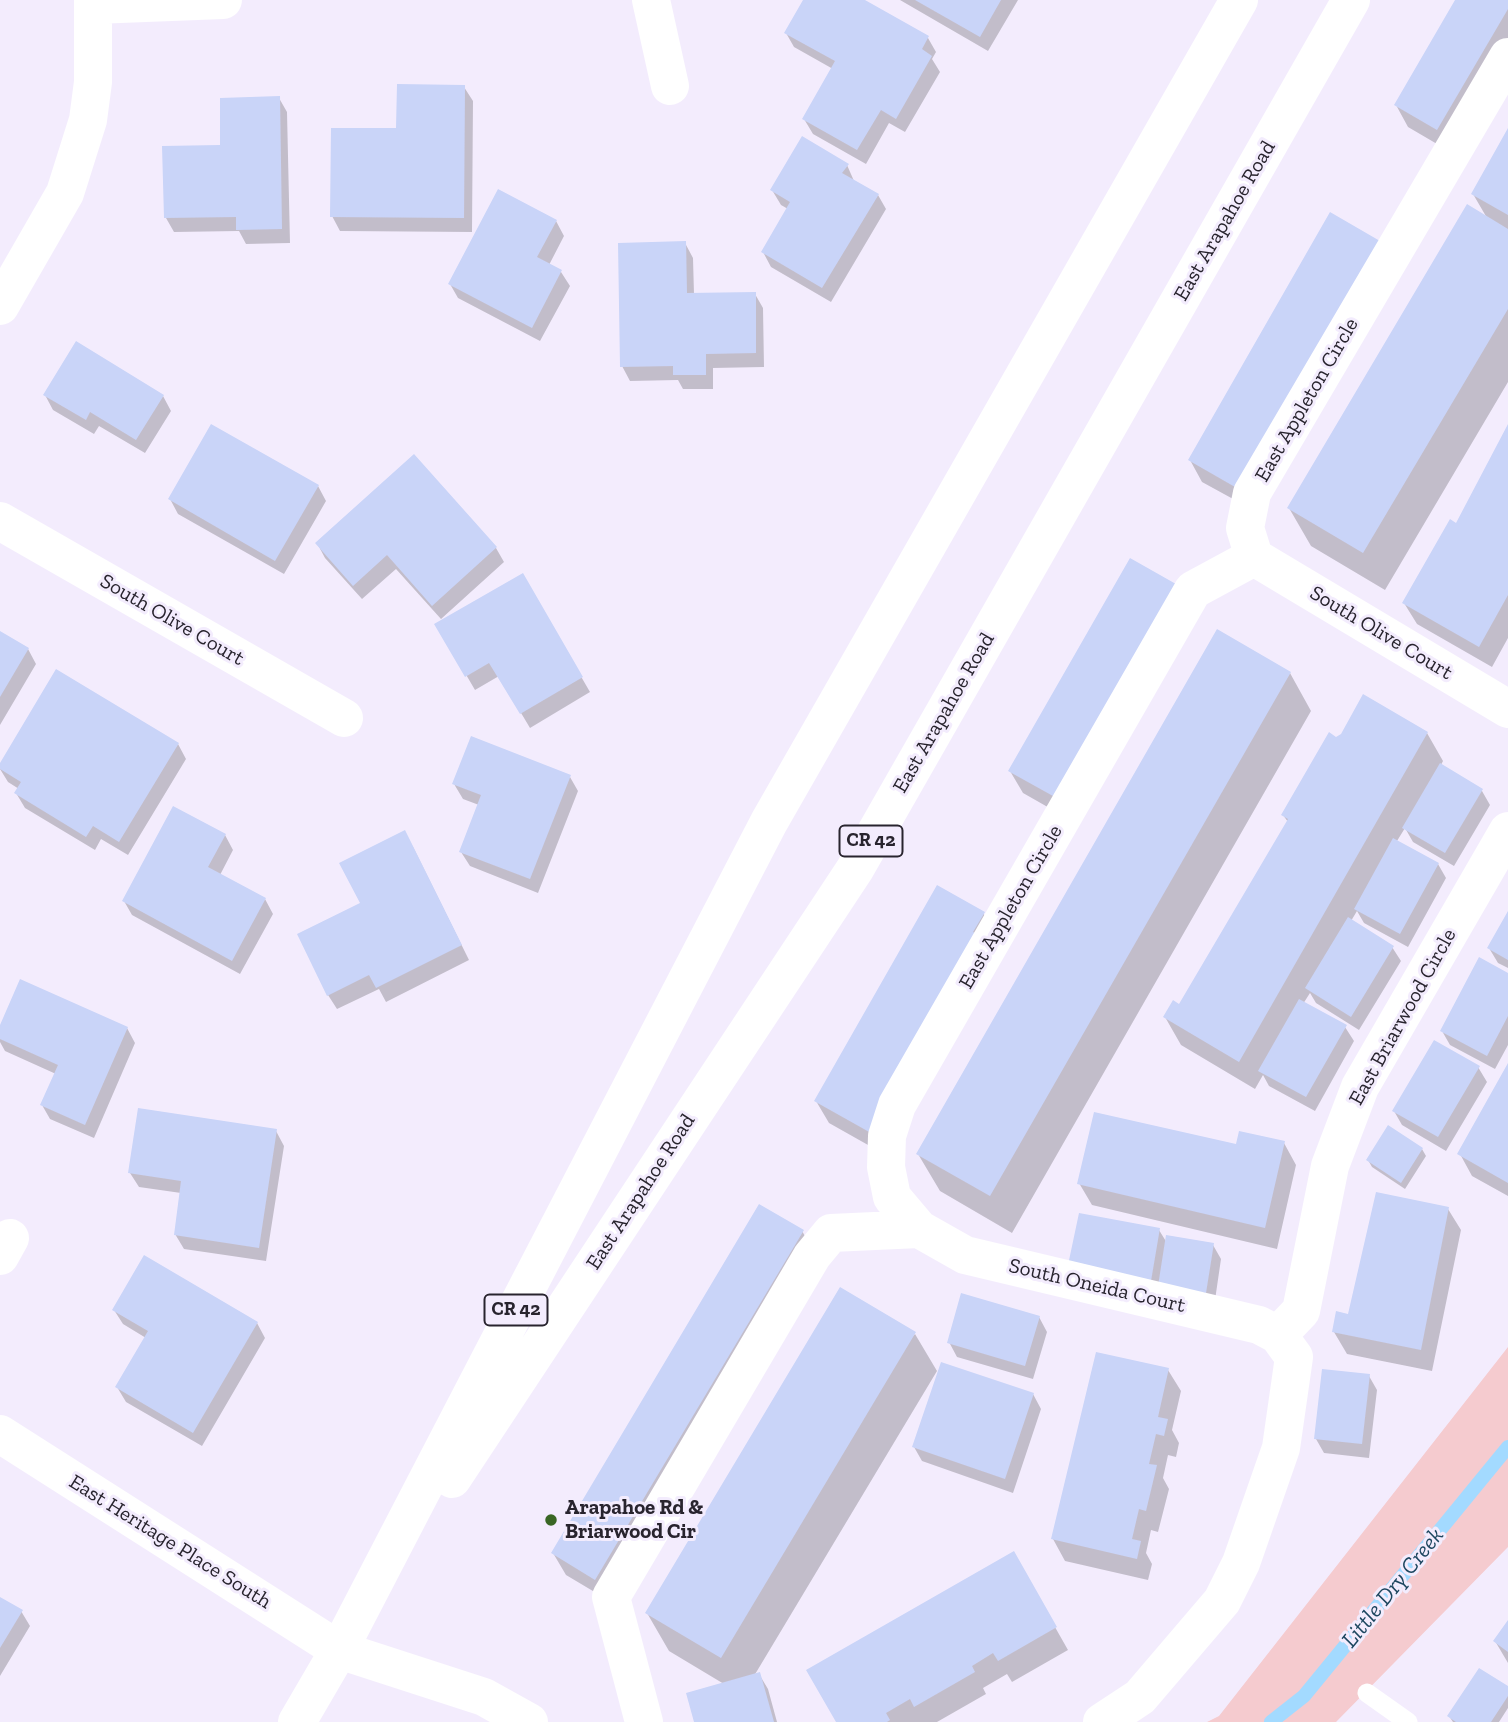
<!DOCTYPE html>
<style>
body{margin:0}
canvas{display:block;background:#f3ecfd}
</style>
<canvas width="1508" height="1722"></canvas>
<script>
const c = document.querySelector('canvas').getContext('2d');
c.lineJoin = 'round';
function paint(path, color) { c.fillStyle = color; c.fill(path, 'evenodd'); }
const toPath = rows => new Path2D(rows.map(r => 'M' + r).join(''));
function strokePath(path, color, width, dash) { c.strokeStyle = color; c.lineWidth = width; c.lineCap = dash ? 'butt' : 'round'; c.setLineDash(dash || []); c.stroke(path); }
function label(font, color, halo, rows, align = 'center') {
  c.font = font + ' "Zilla Slab",serif'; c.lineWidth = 6; c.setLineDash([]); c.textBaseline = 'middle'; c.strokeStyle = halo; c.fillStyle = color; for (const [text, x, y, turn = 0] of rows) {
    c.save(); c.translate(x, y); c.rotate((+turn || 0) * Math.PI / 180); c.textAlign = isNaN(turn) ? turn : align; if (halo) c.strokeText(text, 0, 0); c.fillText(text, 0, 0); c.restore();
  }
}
paint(toPath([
 [1508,1347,1508,1547,1336,1722,1207,1722,1219,1716]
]), '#f5cbcf');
paint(toPath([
 [805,0,861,0,928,38,936,52,932,59,940,72,905,132,889,123,866,164,813,134,804,119,833,69,794,47,786,33],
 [900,0,1018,0,988,51],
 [1458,0,1508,0,1508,51,1449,151,1408,127,1396,105],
 [464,87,473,101,472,232,340,231,332,216],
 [279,98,287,112,290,243,246,244,239,231,174,232,166,218,222,147],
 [1508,132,1508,382,1385,590,1311,546,1289,508,1487,218,1473,194],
 [847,165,854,181,878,195,886,209,831,302,771,267,763,252,788,209,781,205,772,190],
 [556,221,564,236,549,265,561,272,570,286,540,341,458,298,450,284],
 [685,243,693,258,694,294,755,294,763,308,764,367,713,368,713,389,683,389,678,380,630,381,622,366],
 [1391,264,1255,511,1202,482,1190,460],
 [45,395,163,396,171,411,145,453,99,426,94,434,53,410],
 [1508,428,1508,638,1492,667,1417,624,1404,603,1457,525],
 [318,486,326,501,284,574,178,514,170,499],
 [317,543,496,548,504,562,441,619,396,569,362,599,325,558],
 [1130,560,1074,822,1023,793,1010,771],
 [522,575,590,692,530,728,499,676,475,690,437,625],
 [0,633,28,649,36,664,0,725],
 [1290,673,1311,711,1012,1233,940,1191,918,1154],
 [1427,733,1443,761,1441,765,1482,791,1490,805,1454,866,1413,842,1405,828,1397,841,1438,864,1446,878,1408,947,1364,923,1357,911,1351,921,1392,947,1401,961,1359,1030,1316,1003,1310,993,1303,1004,1345,1027,1354,1041,1315,1111,1269,1086,1263,1075,1255,1089,1181,1045,1165,1017,1180,1006,1288,822,1283,815,1336,739],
 [178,744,186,759,128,855,101,839,95,850,25,808,16,793,19,789,8,782,0,769],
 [570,777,578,791,538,893,470,866,461,852,479,805,463,799,454,784],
 [225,835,233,850,220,875,265,899,273,914,240,974,132,915,124,901],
 [413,847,469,960,386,1002,379,989,337,1009,328,995,362,904],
 [983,913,996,935,884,1154,829,1123,816,1101],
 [1508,915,1508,968,1498,963,1489,948],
 [1508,975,1508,1045,1495,1069,1450,1045,1442,1031],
 [127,1028,135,1043,94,1138,50,1119,42,1105,56,1074,5,1051,0,1042,0,1029],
 [1478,1067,1487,1082,1446,1151,1402,1125,1394,1111],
 [1508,1068,1508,1196,1472,1176,1460,1154],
 [276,1131,284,1146,266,1261,184,1249,175,1234,181,1193,139,1187,130,1173],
 [1284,1143,1296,1165,1277,1249,1092,1205,1079,1183],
 [1422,1149,1426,1156,1405,1189,1372,1167,1368,1160],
 [1448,1209,1461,1230,1432,1371,1347,1354,1334,1332],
 [1159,1230,1167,1243,1213,1245,1221,1259,1214,1307,1078,1279],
 [802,1231,815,1253,608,1600,566,1575,553,1553],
 [114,1310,257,1323,265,1338,202,1446,126,1402,117,1387,146,1338,123,1324],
 [1039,1317,1047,1332,1033,1379,957,1357,949,1342],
 [915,1334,937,1371,754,1676,759,1674,768,1689,777,1722,696,1722,724,1684,669,1651,647,1613],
 [1168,1370,1181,1391,1172,1430,1179,1443,1176,1457,1168,1455,1163,1478,1169,1489,1158,1532,1151,1530,1146,1553,1152,1564,1148,1580,1065,1561,1053,1539],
 [1369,1376,1377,1390,1369,1458,1324,1453,1316,1439],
 [1033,1394,1041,1409,1013,1493,922,1461,914,1447],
 [1013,1553,1068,1650,1012,1682,1007,1674,983,1688,986,1694,937,1722,838,1722],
 [0,1599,21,1611,30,1626,0,1676],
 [1508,1623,1508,1663,1495,1641],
 [1508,1688,1508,1708,1499,1722,1453,1722,1449,1716]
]), '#0003');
strokePath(toPath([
 [1271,1722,1304,1696,1508,1447]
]), '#a3daff', 14);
paint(toPath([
 [803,0,865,0,929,36,922,49,932,56,896,119,881,110,857,150,802,119,835,61,784,33],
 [915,0,1001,0,980,37],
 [1455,0,1508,0,1508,9,1437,130,1394,105],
 [397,84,465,85,464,218,330,217,331,128,396,128],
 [280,96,282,229,236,230,236,217,164,218,162,146,220,145,220,98],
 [1508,128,1508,215,1471,194],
 [802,136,849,164,842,173,879,194,822,288,761,252,790,202,770,190],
 [498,189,557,220,537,257,562,270,532,328,448,284],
 [1467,204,1508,229,1508,309,1363,553,1287,508],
 [1330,212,1380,241,1242,491,1188,460],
 [686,241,687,293,756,292,756,353,706,354,706,375,673,375,673,366,620,367,618,243],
 [76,341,164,395,136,440,90,412,86,420,43,395],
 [211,424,319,485,275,561,168,499],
 [1508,424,1508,595,1479,647,1402,603,1450,519,1456,523],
 [414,454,497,547,432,606,387,555,353,586,315,543],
 [1130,558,1183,588,1062,801,1008,771],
 [523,573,583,677,520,714,489,663,465,677,434,624],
 [1217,629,1291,672,990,1196,916,1154],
 [0,631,29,648,0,697],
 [56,669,179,743,119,842,93,826,86,837,14,793,21,782,0,769,0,763],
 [1363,694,1428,732,1239,1062,1163,1017,1173,1000,1179,1004,1288,819,1281,815,1329,732,1336,737,1341,734],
 [471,736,571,775,530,879,459,852,481,795,452,784],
 [1440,763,1483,789,1445,853,1402,828],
 [173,806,226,834,208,867,266,898,232,961,122,901],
 [405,830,462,945,376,988,369,975,327,996,297,934,360,903,339,863],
 [1393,838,1439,863,1400,934,1354,909],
 [937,885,985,912,973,932,983,937,871,1133,814,1101],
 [1508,911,1508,960,1487,948],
 [1348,917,1394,946,1351,1017,1305,988],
 [1479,957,1508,973,1508,1016,1487,1056,1440,1031],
 [20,979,128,1027,85,1125,40,1105,58,1065,0,1039,0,1025],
 [1299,999,1347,1025,1306,1097,1258,1071],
 [1434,1040,1480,1066,1438,1137,1392,1111],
 [1508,1063,1508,1183,1457,1154],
 [138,1108,277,1129,259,1248,174,1235,181,1181,128,1173],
 [1094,1112,1236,1144,1239,1131,1285,1141,1265,1228,1077,1184],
 [1388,1125,1423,1148,1401,1183,1366,1160],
 [1376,1192,1449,1207,1421,1350,1332,1332,1336,1311,1348,1314],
 [759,1204,804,1230,595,1580,551,1553],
 [1079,1213,1160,1228,1151,1281,1068,1265],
 [1166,1235,1214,1243,1206,1293,1158,1286],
 [144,1255,258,1322,193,1433,115,1387,148,1331,112,1310],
 [840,1287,916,1332,721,1658,645,1613],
 [961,1293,1040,1316,1025,1366,947,1343],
 [1096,1352,1169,1368,1158,1417,1168,1419,1164,1436,1156,1434,1149,1464,1157,1465,1146,1511,1139,1509,1132,1539,1141,1541,1137,1559,1051,1539],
 [941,1362,1034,1393,1005,1479,912,1447],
 [1322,1369,1370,1374,1362,1444,1314,1439],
 [1014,1551,1057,1627,998,1661,993,1653,972,1666,975,1672,914,1707,910,1699,886,1713,890,1720,887,1722,836,1722,806,1670],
 [0,1597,23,1610,0,1648],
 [1508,1620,1508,1652,1493,1641],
 [1479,1668,1508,1686,1508,1696,1491,1722,1456,1722,1447,1716],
 [760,1672,774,1722,694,1722,686,1693]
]), '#c9d4f8');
strokePath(toPath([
 [1367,1693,1408,1722]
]), '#fff', 19);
strokePath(toPath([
 [651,0,670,86],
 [94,5,223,0],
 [0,306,65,193,88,120,93,82,93,0],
 [0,521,344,718],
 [1254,557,1245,528,1252,493,1508,57],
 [1254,557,1508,709],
 [0,1256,10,1238],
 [1278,1335,1301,1311,1330,1166,1360,1087,1508,831],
 [0,1434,339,1650,484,1697,529,1722],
 [644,1722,611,1597,812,1256,831,1233,919,1229],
 [1102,1722,1140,1697,1222,1601,1241,1563,1281,1448,1294,1357,1278,1335,1259,1325,965,1255,919,1229,892,1197,886,1167,887,1136,897,1105,1193,590,1254,557]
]), '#fff', 38);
strokePath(toPath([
 [452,1479,855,869,1351,0],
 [297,1722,339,1650,769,822,1239,0]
]), '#fff', 38);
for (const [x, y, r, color] of [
 [551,1520,7,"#396624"]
]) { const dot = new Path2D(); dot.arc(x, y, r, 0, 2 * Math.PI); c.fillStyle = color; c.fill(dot); strokePath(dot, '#f3ecfd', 2.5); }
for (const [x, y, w] of [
 [871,841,63],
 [516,1310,63]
]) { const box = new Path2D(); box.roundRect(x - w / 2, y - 15.5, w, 31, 5); c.fillStyle = '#f3ecfd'; c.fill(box); strokePath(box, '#28242e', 2); }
label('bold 19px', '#28242e', null, [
 ["CR 42",871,841],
 ["CR 42",516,1310]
]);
label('21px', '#28242e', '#f3ecfd', [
 ["East Arapahoe Road",1225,221,-60],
 ["East Appleton Circle",1307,400,-60],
 ["South Olive Court",172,620,30],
 ["South Olive Court",1381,633,31],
 ["East Arapahoe Road",944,713,-60],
 ["East Appleton Circle",1011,907,-60],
 ["East Briarwood Circle",1403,1017,-61],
 ["East Arapahoe Road",641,1192,-57],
 ["South Oneida Court",1097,1286,13],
 ["East Heritage Place South",170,1542,32]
]);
label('bold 21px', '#28242e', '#f3ecfd', [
 ["Arapahoe Rd &",565,1508],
 ["Briarwood Cir",565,1532]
], 'left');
label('italic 23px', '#1c465f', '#f3ecfd', [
 ["Little Dry Creek",1393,1588,-51]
]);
</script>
